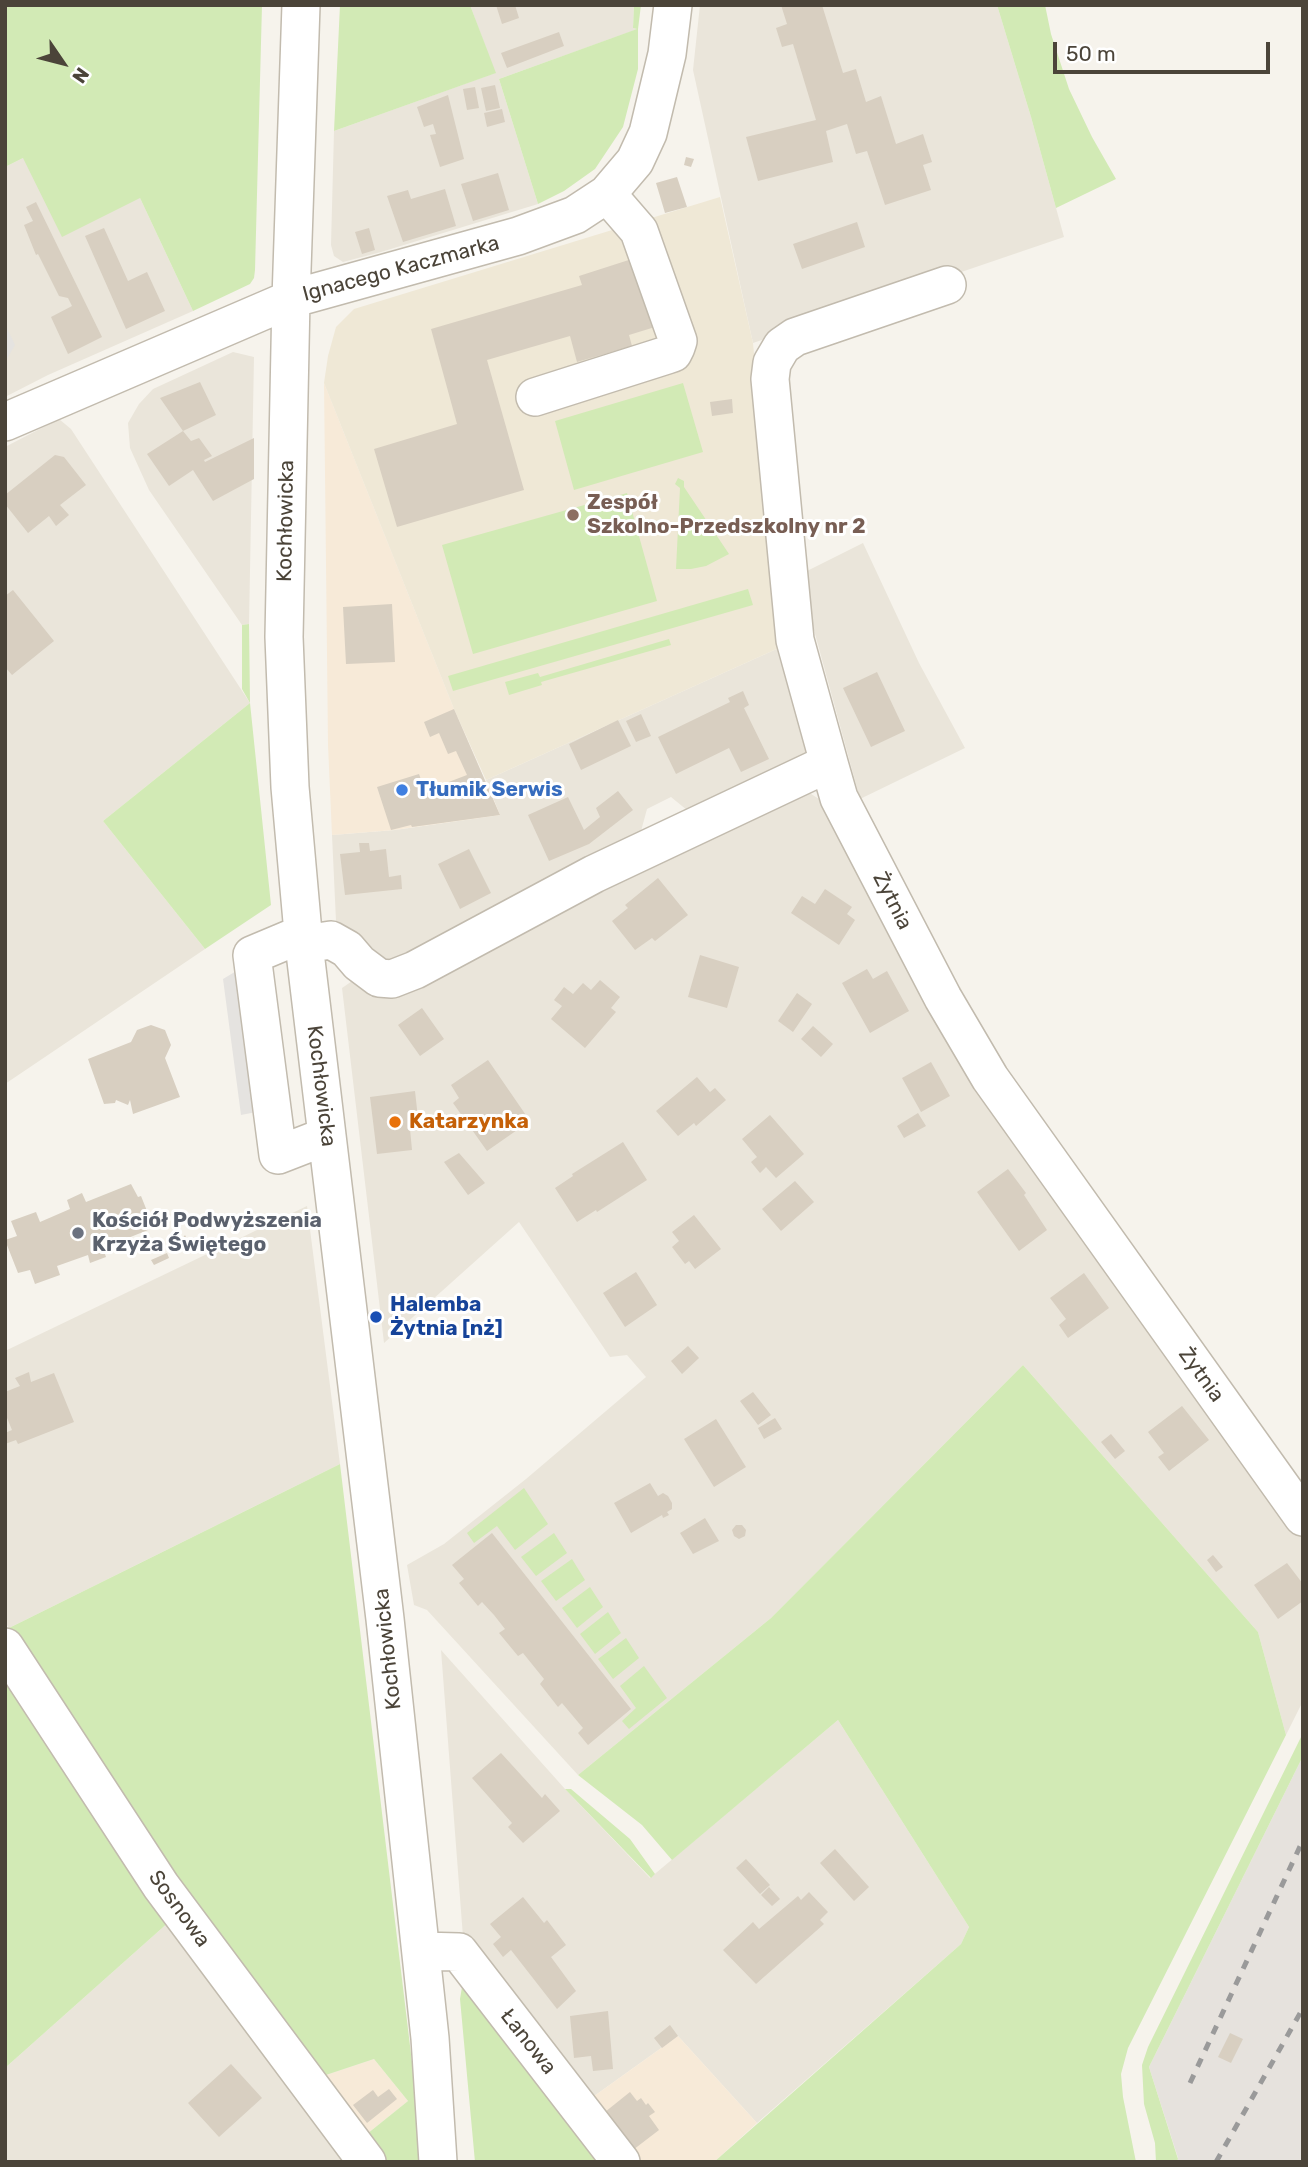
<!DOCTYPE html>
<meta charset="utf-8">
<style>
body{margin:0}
#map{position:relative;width:1308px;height:2167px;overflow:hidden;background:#f6f3ec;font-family:Rubik,sans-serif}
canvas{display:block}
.frame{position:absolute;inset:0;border:7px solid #4b4439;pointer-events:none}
.north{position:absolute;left:28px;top:28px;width:70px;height:70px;-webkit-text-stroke:5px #fff;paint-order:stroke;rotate:125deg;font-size:19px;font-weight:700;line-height:28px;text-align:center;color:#4b4439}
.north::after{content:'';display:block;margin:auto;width:24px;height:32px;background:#4b4439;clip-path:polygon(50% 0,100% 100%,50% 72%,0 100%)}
.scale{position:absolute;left:1053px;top:42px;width:217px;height:32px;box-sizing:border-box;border:4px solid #4b4439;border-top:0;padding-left:9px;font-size:21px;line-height:24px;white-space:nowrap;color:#4b4439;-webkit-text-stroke:5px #fff;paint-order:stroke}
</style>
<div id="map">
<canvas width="1308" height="2167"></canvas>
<div class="frame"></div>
<div class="north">N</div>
<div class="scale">50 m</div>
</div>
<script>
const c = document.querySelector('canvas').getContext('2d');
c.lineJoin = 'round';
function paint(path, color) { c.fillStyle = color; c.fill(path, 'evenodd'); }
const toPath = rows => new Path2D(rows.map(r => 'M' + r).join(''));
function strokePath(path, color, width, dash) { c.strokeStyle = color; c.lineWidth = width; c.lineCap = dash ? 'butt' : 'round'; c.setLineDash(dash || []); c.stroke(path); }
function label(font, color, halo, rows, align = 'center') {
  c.font = font + ' Rubik,sans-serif'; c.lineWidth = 6; c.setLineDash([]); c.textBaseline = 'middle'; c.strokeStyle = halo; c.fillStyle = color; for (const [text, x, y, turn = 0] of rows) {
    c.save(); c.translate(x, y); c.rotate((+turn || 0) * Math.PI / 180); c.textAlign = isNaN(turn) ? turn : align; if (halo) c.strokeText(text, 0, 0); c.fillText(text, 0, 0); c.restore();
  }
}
paint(toPath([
 [470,5,634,5,633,28,638,29,499,79,538,204,381,252,343,262,334,256,331,245,334,131,495,73],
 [700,5,997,5,1031,117,1064,237,753,343,693,70],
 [23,158,140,198,193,311,48,375,5,397,5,167],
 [233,352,254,357,249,624,242,625,149,490,130,448,128,423,139,404,153,389],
 [59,419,71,429,250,703,103,821,205,949,5,1084,5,447],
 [863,543,919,663,965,748,860,799,799,575],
 [781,647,815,755,693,815,671,797,647,809,638,842,390,962,378,956,336,921,332,835,395,830,500,815,486,780],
 [808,792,819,799,825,808,1303,1528,1303,1701,1286,1735,1258,1632,1023,1365,771,1618,578,1775,427,1610,414,1605,407,1565,444,1544,526,1479,646,1377,627,1355,610,1357,519,1222,384,1343,342,988,358,977,371,997,387,995,583,886],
 [307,1206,340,1464,9,1628,5,1622,5,1351],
 [441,1650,565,1789,650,1878,838,1720,969,1927,961,1944,757,2123,678,2036,583,2104,464,1950],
 [170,1921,359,2162,5,2162,5,2068]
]), '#eae5da');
paint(toPath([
 [324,383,454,709,500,815,394,830,332,835,328,745],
 [678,2036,757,2123,714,2162,631,2162,583,2104],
 [374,2059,408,2101,362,2138,317,2078]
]), '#f7ead8');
paint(toPath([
 [1303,1756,1303,2162,1176,2162,1178,2158,1149,2067]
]), '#e6e2dd');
paint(toPath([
 [720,197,753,343,781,647,486,780,454,709,324,383,328,356,336,327,354,309]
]), '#efe8d6');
paint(toPath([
 [5,5,262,5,255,270,254,278,250,284,193,311,140,198,62,237,23,158,5,167],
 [340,5,470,5,496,73,334,131],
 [634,5,641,5,638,29,638,69,623,127,595,169,564,191,538,204,499,79,637,29,633,28],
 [997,5,1045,5,1051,34,1069,89,1092,137,1116,179,1056,208,1031,117],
 [683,383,703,452,574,490,555,421],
 [678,478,684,481,684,487,729,554,706,566,691,569,676,569,680,488,675,484],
 [627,493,657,601,473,654,442,545],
 [748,589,753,605,453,691,448,676],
 [249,624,250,703,271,905,205,949,103,821,250,703,242,689,242,625],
 [669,639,671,645,541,682,542,685,509,695,505,682,538,673,540,677],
 [1023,1365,1258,1632,1286,1735,1128,2048,1121,2074,1123,2097,1136,2162,714,2162,961,1944,969,1927,838,1720,672,1860,642,1825,578,1775,771,1618],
 [340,1464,424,2162,380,2162,362,2138,408,2101,374,2059,317,2078,171,1874,9,1628],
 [524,1488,548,1524,515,1550,497,1526,474,1543,467,1533],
 [554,1533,567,1553,536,1576,521,1557],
 [572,1559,585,1580,556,1601,541,1581],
 [590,1587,603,1607,577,1628,562,1608],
 [608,1612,621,1633,595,1654,580,1634],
 [626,1638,639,1658,613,1679,598,1659],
 [644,1666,667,1698,629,1729,622,1721,636,1708,620,1686],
 [13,1679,170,1921,5,2068,5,1685],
 [1303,1733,1303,1756,1149,2067,1178,2159,1176,2162,1156,2162,1155,2143,1144,2104,1142,2065,1148,2047],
 [565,1789,571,1789,630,1839,655,1874,651,1878],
 [462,1987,481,1995,607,2162,475,2162,460,1999]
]), '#d2eab5');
paint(toPath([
 [5,324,15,345,5,362],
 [263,955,282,1107,241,1115,223,979]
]), '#e5e3e0');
paint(toPath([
 [496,5,515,5,519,18,502,24],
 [781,5,822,5,843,73,856,69,866,102,881,96,896,144,923,134,932,162,923,165,931,190,885,205,867,151,856,154,847,124,826,131,833,162,758,181,746,137,816,120,793,44,782,47,776,28,787,24],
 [559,32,564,46,507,68,501,53],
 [495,85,500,108,486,111,481,88],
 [475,87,479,108,467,110,463,89],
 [448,95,464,159,440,167,430,135,436,134,433,124,424,127,417,107],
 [502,109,505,122,487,127,484,113],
 [686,157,694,159,691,167,684,165],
 [498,173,509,210,473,221,461,184],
 [677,177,687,207,665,213,656,183],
 [445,189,456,226,403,242,387,196,408,190,411,199],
 [36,202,102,337,68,354,51,317,72,306,68,298,59,296,38,254,36,255,24,225,33,221,26,207],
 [857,222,865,247,802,269,793,244],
 [104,228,128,281,147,272,165,311,126,329,85,236],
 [369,228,375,250,362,254,355,232],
 [635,258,655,327,629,335,632,346,577,362,570,336,487,360,524,490,397,527,374,449,457,424,431,329,582,285,579,276],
 [200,382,216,415,183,431,160,398],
 [732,399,733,413,712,416,710,402],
 [183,431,191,441,199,438,212,456,204,460,205,462,254,438,254,479,213,501,193,470,169,486,147,454],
 [55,455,64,457,86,485,60,505,69,515,56,526,49,516,28,533,5,504,5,495],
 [13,590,54,641,12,675,5,667,5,596],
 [392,604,395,662,346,664,343,607],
 [877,672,905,731,871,747,843,688],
 [743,691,749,705,744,708,769,759,741,772,729,748,676,774,658,737,730,702,728,698],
 [454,709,500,815,412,827,411,825,391,830,377,787,419,774,425,791,467,775,456,751,448,754,439,733,430,737,424,722],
 [641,714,651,736,636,742,626,721],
 [618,720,631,746,581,770,569,744],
 [618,791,633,810,589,844,549,861,528,815,568,797,584,830,600,817,596,808],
 [359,843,369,843,370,851,386,849,389,877,401,875,402,889,345,895,340,854,360,852],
 [469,849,491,893,460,909,438,864],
 [658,878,688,915,655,941,652,938,635,950,612,921,628,908,625,905],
 [825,889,852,907,847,914,855,920,839,945,791,913,802,896,815,904],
 [700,955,739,967,727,1008,688,997],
 [867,969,873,979,887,971,909,1011,870,1033,842,983],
 [600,980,620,997,611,1008,616,1012,585,1048,551,1019,562,1006,554,1000,564,987,573,994,583,983,591,990],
 [797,993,812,1004,793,1032,778,1021],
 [422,1008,444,1039,420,1056,398,1025],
 [151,1025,165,1030,171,1045,165,1058,180,1097,133,1114,130,1100,128,1105,116,1100,115,1103,104,1104,88,1059,131,1042,137,1030],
 [813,1026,833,1044,821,1057,801,1039],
 [488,1060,530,1121,487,1151,453,1103,459,1098,451,1085],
 [931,1062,950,1096,921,1112,902,1078],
 [697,1077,710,1092,715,1088,726,1100,696,1126,694,1123,678,1136,656,1111],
 [415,1091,419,1127,410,1129,412,1150,377,1154,370,1097],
 [918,1113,926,1126,904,1138,897,1126],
 [770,1115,804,1154,776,1178,766,1167,760,1173,751,1162,757,1157,742,1139],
 [623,1142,647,1180,597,1212,596,1210,577,1222,555,1188,573,1176,572,1174],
 [459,1153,485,1183,468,1195,444,1162],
 [1008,1169,1026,1193,1024,1195,1047,1230,1019,1251,977,1192],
 [795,1181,814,1202,781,1231,762,1209],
 [131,1184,138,1197,141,1196,149,1216,145,1218,148,1230,103,1248,106,1257,90,1263,88,1255,57,1266,60,1275,35,1284,30,1270,18,1273,5,1240,17,1236,11,1221,36,1212,40,1222,70,1209,67,1200,82,1193,86,1202],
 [694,1215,721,1249,695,1269,689,1261,685,1264,672,1247,679,1241,672,1232],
 [185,1235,192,1249,176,1248],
 [167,1253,169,1258,154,1265,151,1260],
 [636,1272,657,1305,625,1327,603,1293],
 [1084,1273,1109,1308,1068,1338,1059,1325,1066,1319,1050,1298],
 [688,1346,699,1358,682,1374,671,1361],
 [29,1372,31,1382,54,1373,74,1422,18,1444,16,1440,5,1444,5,1433,12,1430,5,1413,5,1392,20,1386,15,1378],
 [753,1392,771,1415,758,1425,740,1401],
 [1182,1406,1209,1440,1169,1471,1158,1457,1164,1453,1148,1432],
 [775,1418,782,1429,764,1439,758,1428],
 [716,1419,746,1467,714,1487,684,1439],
 [1111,1434,1125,1451,1115,1459,1101,1442],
 [650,1483,658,1496,663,1493,668,1496,672,1503,672,1509,667,1512,669,1515,663,1518,662,1515,631,1533,614,1503],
 [705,1518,719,1541,693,1554,680,1533],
 [736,1525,742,1525,746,1530,745,1536,739,1539,734,1536,732,1530],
 [492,1533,631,1709,588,1745,578,1733,583,1728,562,1703,558,1707,540,1684,544,1679,523,1653,518,1656,499,1633,505,1629,494,1615,482,1602,478,1606,459,1583,464,1579,452,1565],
 [1213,1555,1223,1567,1216,1572,1207,1560],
 [1287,1563,1303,1584,1303,1601,1278,1619,1254,1585],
 [501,1753,542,1798,545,1794,560,1811,523,1843,508,1827,512,1823,472,1778],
 [835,1849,869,1887,854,1901,820,1863],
 [746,1859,770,1885,760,1894,736,1868],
 [769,1887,780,1899,772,1906,761,1895],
 [809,1892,828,1912,820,1920,824,1924,756,1984,723,1950,753,1922,759,1929,798,1896,801,1900],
 [523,1897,544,1923,547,1920,566,1945,551,1957,576,1991,557,2009,511,1950,503,1957,493,1944,501,1937,490,1924],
 [608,2011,613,2069,593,2071,591,2056,574,2058,570,2016],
 [670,2025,678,2036,662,2048,654,2038],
 [1230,2033,1243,2039,1231,2063,1218,2057],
 [231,2064,262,2098,219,2137,188,2103],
 [389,2089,397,2099,367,2123,353,2105,373,2090,378,2097],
 [630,2092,637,2101,641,2098,646,2105,648,2103,655,2112,649,2116,659,2130,629,2153,600,2116]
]), '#d8cfc1');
const minor = toPath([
 [301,5,291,299,284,637,290,787,304,944,385,1619,430,2038,438,2162],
 [535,397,667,355,673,353,676,347,678,341,639,231,607,194],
 [5,422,291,299,518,236,575,215,607,194,635,161,648,133,667,54,673,5],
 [829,763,795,640,770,379,772,363,782,346,795,337,947,285],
 [302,934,252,955,278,1155,327,1136],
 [304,944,331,940,347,949,359,963,379,978,392,979,415,970,594,874,829,763,839,798,943,998,990,1078,1303,1517],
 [5,1647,161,1886,367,2162],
 [421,1951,459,1952,621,2162]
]);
strokePath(minor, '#c2bbae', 40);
strokePath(minor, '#fff', 37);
strokePath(toPath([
 [1190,2083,1303,1840],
 [1216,2162,1303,2008]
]), '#9a9a9a', 5, [9, 9]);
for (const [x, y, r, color] of [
 [573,515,7,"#8d6e63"],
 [402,790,7,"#3f7fe0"],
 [395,1122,7,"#e8710a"],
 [78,1233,7,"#6b7280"],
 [376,1317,7,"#1a4fb4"]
]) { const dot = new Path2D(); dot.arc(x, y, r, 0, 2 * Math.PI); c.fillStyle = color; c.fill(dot); strokePath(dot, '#fff', 2.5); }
label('21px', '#4b4439', '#fff', [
 ["Ignacego Kaczmarka",401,269,-15],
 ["Kochłowicka",286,521,-89],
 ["Żytnia",892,901,63],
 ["Kochłowicka",321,1086,83],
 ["Żytnia",1201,1375,54],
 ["Kochłowicka",388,1649,-96],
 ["Sosnowa",179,1909,54],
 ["Łanowa",528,2042,52]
]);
label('bold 21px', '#785e54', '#fff', [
 ["Zespół",587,503],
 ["Szkolno-Przedszkolny nr 2",587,527]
], 'left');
label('bold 21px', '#366cbe', '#fff', [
 ["Tłumik Serwis",416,790]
], 'left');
label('bold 21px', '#c56008', '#fff', [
 ["Katarzynka",409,1122]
], 'left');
label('bold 21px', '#5b616d', '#fff', [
 ["Kościół Podwyższenia",92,1221],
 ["Krzyża Świętego",92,1245]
], 'left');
label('bold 21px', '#164399', '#fff', [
 ["Halemba",390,1305],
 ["Żytnia [nż]",390,1329]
], 'left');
</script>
